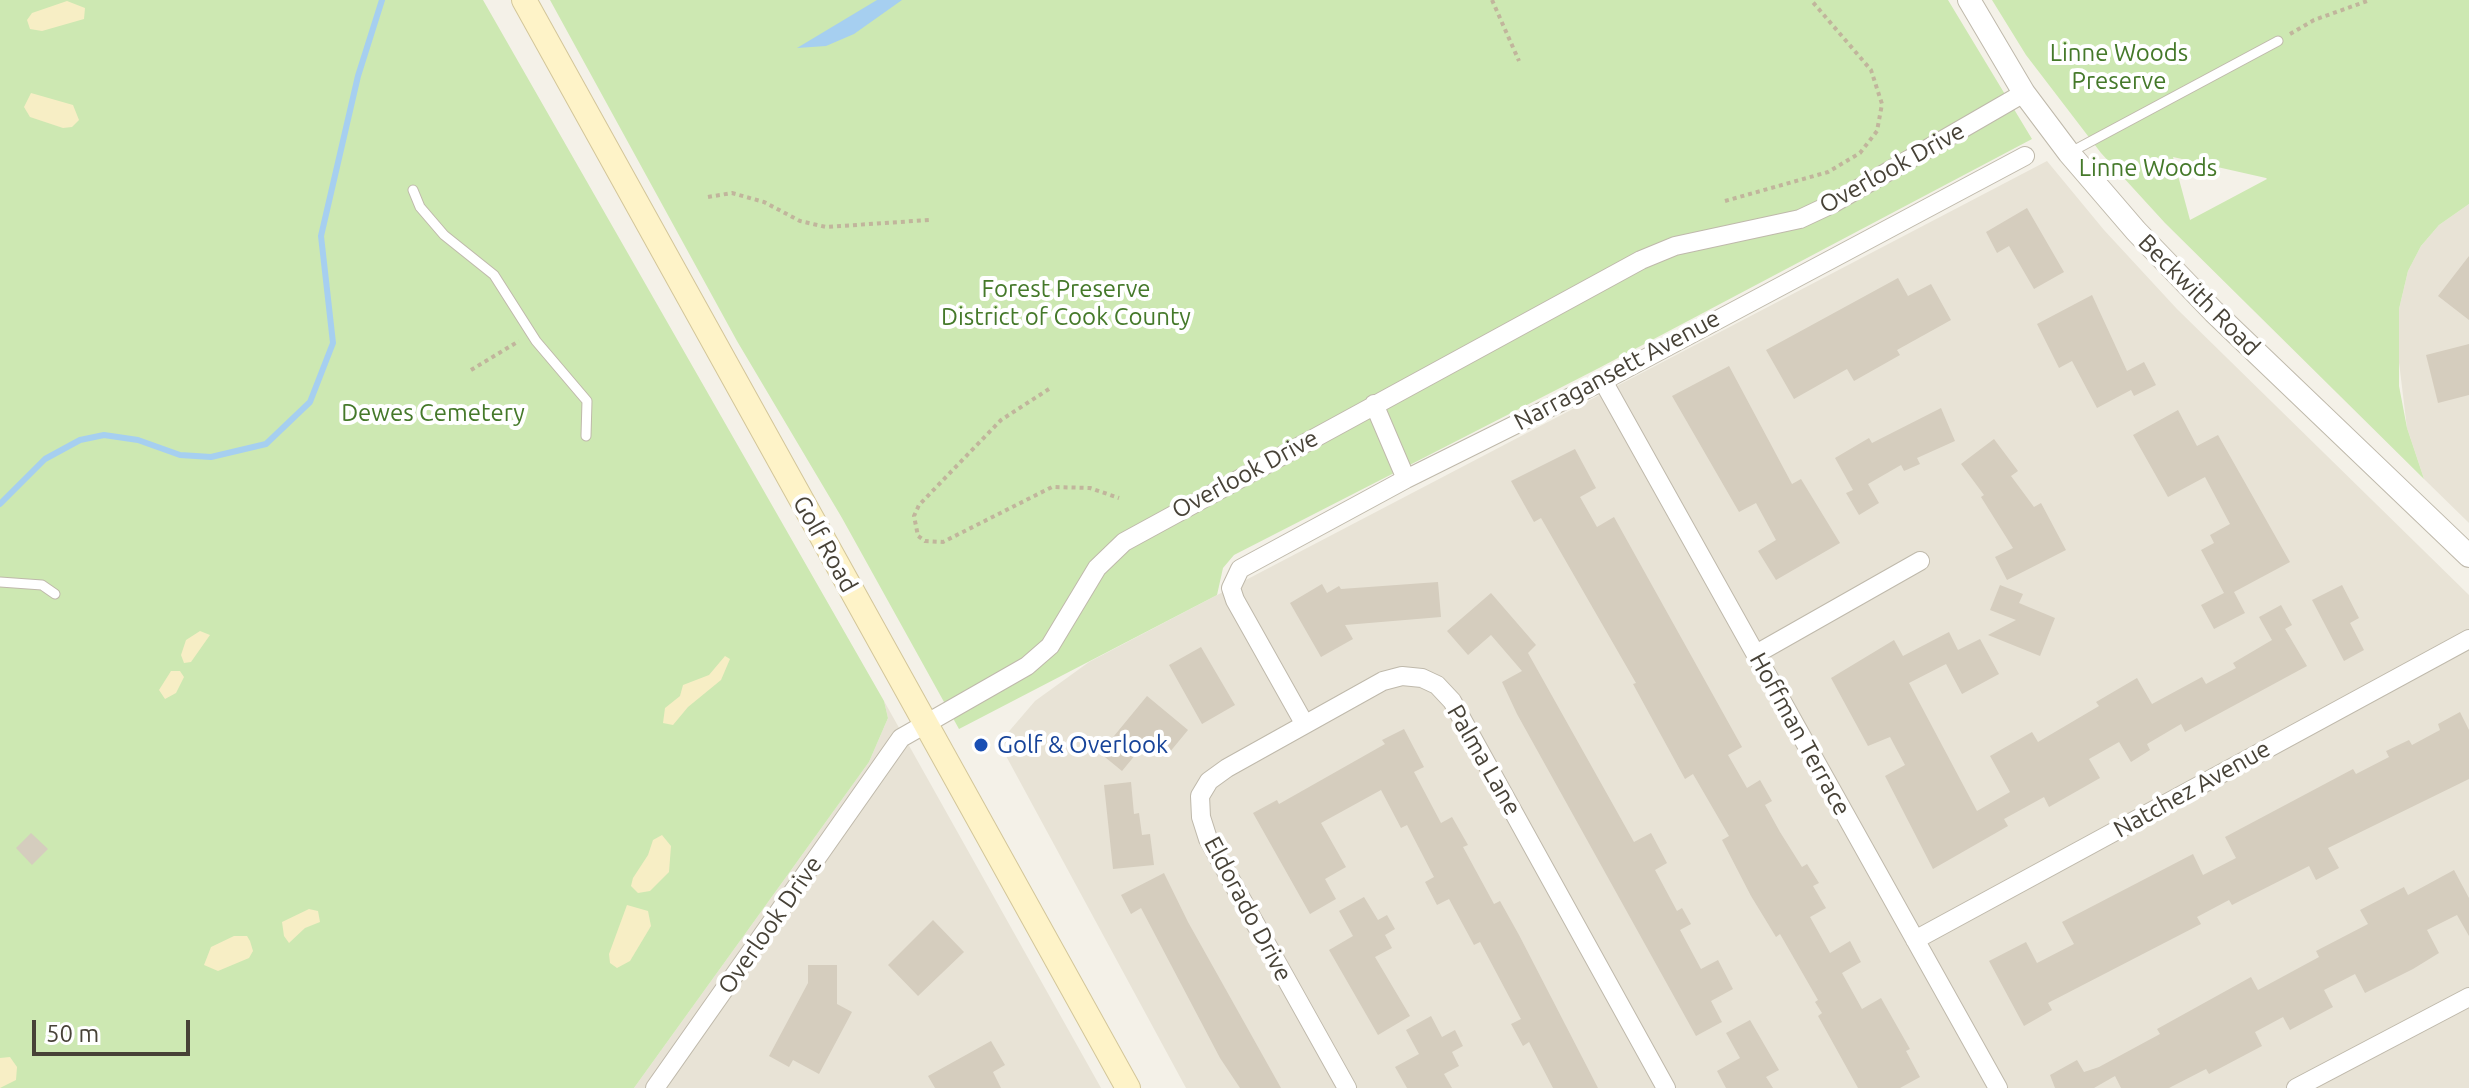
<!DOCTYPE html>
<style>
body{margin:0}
#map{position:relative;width:2469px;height:1088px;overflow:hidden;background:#f4f1e8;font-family:Ubuntu,sans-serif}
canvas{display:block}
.scale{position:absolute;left:32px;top:1020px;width:158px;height:36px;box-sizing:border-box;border:4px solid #474237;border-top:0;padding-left:10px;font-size:24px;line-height:28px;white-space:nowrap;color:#474237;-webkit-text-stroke:6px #fff;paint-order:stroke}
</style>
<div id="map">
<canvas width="2469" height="1088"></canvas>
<div class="scale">50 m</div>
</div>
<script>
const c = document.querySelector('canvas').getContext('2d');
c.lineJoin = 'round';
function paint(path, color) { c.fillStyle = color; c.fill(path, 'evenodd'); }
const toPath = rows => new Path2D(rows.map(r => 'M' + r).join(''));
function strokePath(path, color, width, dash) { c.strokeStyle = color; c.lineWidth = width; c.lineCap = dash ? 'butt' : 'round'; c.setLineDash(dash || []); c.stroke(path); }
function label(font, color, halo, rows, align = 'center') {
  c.font = font + ' Ubuntu,sans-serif'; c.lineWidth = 8; c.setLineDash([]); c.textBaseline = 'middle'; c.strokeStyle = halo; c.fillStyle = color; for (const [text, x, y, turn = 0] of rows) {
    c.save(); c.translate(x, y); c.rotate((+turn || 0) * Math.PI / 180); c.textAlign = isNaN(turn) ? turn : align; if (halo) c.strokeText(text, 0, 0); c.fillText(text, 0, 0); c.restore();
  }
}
paint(toPath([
 [2047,161,2104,230,2177,309,2469,595,2469,1088,1186,1088,999,743,1035,701,1089,662],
 [2469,204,2469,523,2424,479,2407,428,2397,346,2399,309,2408,271,2421,246,2439,225],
 [884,701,1101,1088,634,1088,869,762,888,718]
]), '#e8e3d6');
paint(toPath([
 [0,0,483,0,884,701,888,718,869,762,634,1088,0,1088],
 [550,0,1948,0,2032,139,1599,368,1234,555,1223,568,1217,595,959,729,842,518,737,341],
 [1992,0,2469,0,2469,204,2439,225,2421,246,2408,271,2399,309,2399,386,2407,428,2424,479,2165,223,2101,153,2026,55],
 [2173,157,2266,178,2267,179,2190,220]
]), '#cde8b2');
paint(toPath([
 [67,1,85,8,84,19,42,31,30,29,27,20,32,13],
 [31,93,73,105,79,120,72,127,63,128,30,117,24,107],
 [200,631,210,635,191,662,184,663,181,655,186,640],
 [725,656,730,659,721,680,688,707,673,725,663,723,665,708,680,696,683,685,709,675],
 [171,671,180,671,184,677,176,693,165,699,159,690],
 [662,835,671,846,669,872,650,891,638,893,631,886,633,878,648,855,653,840],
 [627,905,648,911,651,926,630,961,617,968,610,963,609,954],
 [309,909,318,911,320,922,305,928,289,943,284,936,282,922],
 [234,936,247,936,250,941,253,951,249,958,218,971,204,965,211,947],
 [10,1057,17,1067,16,1080,0,1088,0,1058]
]), '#f7eec5');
paint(toPath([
 [877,0,902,0,854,34,826,46,797,48]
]), '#a6cff0');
strokePath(toPath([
 [0,504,45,459,80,440,104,435,138,440,180,455,211,457,266,444,310,402,333,343,321,236,358,76,382,0]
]), '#a6cff0', 6);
paint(toPath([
 [2027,208,2064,272,2034,289,2009,246,1997,253,1986,232],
 [2469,256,2469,320,2438,296],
 [1898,278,1908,296,1931,284,1951,320,1897,350,1900,355,1854,381,1847,369,1794,399,1766,350],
 [2092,295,2127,371,2144,362,2156,385,2134,396,2131,390,2097,408,2072,361,2059,368,2037,324],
 [2469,344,2469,395,2438,403,2426,355],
 [1729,366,1792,484,1801,479,1840,543,1776,580,1758,551,1776,540,1756,503,1739,512,1672,396],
 [1941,408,1955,441,1917,458,1920,464,1904,471,1901,465,1868,484,1879,503,1859,515,1846,493,1853,490,1835,458,1869,438,1872,443],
 [2178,410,2197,446,2218,435,2290,562,2234,592,2245,613,2214,629,2201,605,2224,593,2201,550,2214,543,2210,535,2230,524,2205,477,2168,497,2133,435],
 [1994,439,2018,471,2011,476,2034,507,2041,503,2066,550,2007,580,1995,557,2013,548,1981,497,1984,495,1961,464],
 [1575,449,1596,488,1580,497,1597,527,1614,517,1742,747,1728,755,1747,788,1760,780,1772,801,1765,805,1780,832,1802,867,1807,864,1819,883,1813,886,1826,908,1810,917,1830,953,1850,941,1861,962,1842,973,1862,1009,1881,998,1910,1049,1906,1051,1920,1077,1900,1088,1858,1088,1818,1016,1822,1013,1815,1002,1818,1000,1780,934,1776,937,1751,896,1722,840,1729,836,1693,774,1685,779,1633,684,1636,683,1541,518,1534,522,1511,481],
 [1438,582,1441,617,1345,625,1353,639,1321,657,1290,603,1322,584,1327,593,1339,586,1341,589],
 [2000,585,2023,594,2019,603,2055,618,2040,656,1988,635,2016,620,1990,610],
 [2342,585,2359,618,2350,623,2364,650,2344,661,2312,600],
 [1491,593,1536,645,1528,653,1634,842,1651,833,1667,863,1655,870,1677,911,1682,908,1691,924,1680,930,1701,969,1718,960,1733,989,1711,1001,1722,1022,1696,1036,1517,714,1502,682,1522,671,1491,635,1468,655,1447,631],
 [2281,605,2292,625,2285,629,2307,666,2185,732,2181,724,2147,744,2150,750,2131,762,2119,742,2089,759,2100,778,2049,807,2044,797,2004,819,2008,826,1933,869,1885,776,1905,765,1890,737,1868,746,1831,678,1894,640,1903,656,1949,632,1958,650,1980,639,1999,674,1962,694,1946,664,1909,683,1977,811,2010,792,1990,756,2032,732,2038,742,2099,706,2096,702,2137,678,2152,704,2202,677,2206,684,2236,668,2233,663,2272,640,2259,617],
 [1201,647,1235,705,1202,724,1169,665],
 [1147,696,1188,730,1169,753,1150,737,1122,771,1100,753],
 [2460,712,2469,730,2469,779,2328,848,2339,868,2316,880,2309,866,2232,905,2229,900,2197,917,2201,924,2048,1003,2052,1010,2024,1026,1989,961,2026,942,2037,963,2074,944,2062,922,2193,854,2203,875,2236,858,2225,837,2353,769,2356,774,2389,757,2386,751,2409,740,2412,745,2440,730,2438,724],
 [1404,729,1424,767,1414,772,1441,823,1452,817,1468,845,1463,847,1494,904,1500,901,1519,935,1598,1088,1553,1088,1529,1042,1523,1046,1511,1024,1521,1019,1480,942,1474,945,1449,899,1437,905,1425,882,1434,877,1407,825,1401,828,1381,790,1321,823,1346,867,1325,879,1336,899,1310,914,1253,813,1277,800,1279,804,1385,744,1382,740],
 [1131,782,1134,814,1139,813,1142,835,1150,834,1154,865,1113,869,1104,785],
 [31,833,48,849,32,865,16,848],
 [2454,870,2469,898,2469,936,2457,915,2427,930,2439,953,2413,969,2365,993,2355,974,2324,990,2333,1007,2290,1030,2283,1017,2255,1032,2262,1046,2209,1074,2206,1069,2169,1088,2121,1088,2115,1076,2094,1088,2055,1088,2050,1075,2077,1060,2084,1072,2099,1067,2160,1034,2157,1029,2251,977,2258,990,2319,957,2316,951,2368,924,2360,910,2404,887,2408,895],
 [1164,873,1188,922,1281,1088,1240,1088,1220,1058,1141,908,1131,914,1121,895],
 [1364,897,1378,920,1387,915,1395,929,1385,935,1392,948,1375,957,1410,1016,1378,1035,1329,950,1353,936,1339,911],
 [933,920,964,952,918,996,888,965],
 [808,965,837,965,837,1004,852,1012,819,1074,793,1060,789,1067,769,1056,808,983],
 [1431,1016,1442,1037,1455,1030,1463,1046,1452,1052,1459,1066,1444,1074,1452,1088,1407,1088,1395,1067,1419,1054,1406,1030],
 [1750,1020,1779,1070,1766,1077,1773,1088,1726,1088,1717,1071,1740,1058,1726,1033],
 [991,1041,1005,1065,993,1072,1001,1088,935,1088,928,1076]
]), '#d5cdbe');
const service = toPath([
 [2069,153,2278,41],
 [413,190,420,207,444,235,494,275,536,341,587,401,586,436],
 [0,582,42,585,55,594]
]);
const minor = toPath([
 [1603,381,1998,1088],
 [1374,404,1406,479],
 [1756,654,1920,561],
 [1304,723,1235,600,1231,588,1240,569,1406,479,1603,381,2025,156],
 [1915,940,2469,639],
 [655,1088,901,738,1027,666,1050,646,1097,568,1124,542,1641,260,1675,246,1800,219,1832,204,2024,93],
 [1347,1088,1208,839,1201,817,1200,796,1209,781,1227,768,1383,681,1402,676,1422,678,1437,685,1452,701,1666,1088],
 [2296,1088,2469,997]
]);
const tertiary = toPath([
 [1969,0,2024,93,2069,153,2136,231,2214,312,2469,556]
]);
const secondary = toPath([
 [524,0,1128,1088]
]);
strokePath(service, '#bfb9ab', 11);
strokePath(minor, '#bfb9ab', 20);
strokePath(tertiary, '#bfb9ab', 24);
strokePath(secondary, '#d3c699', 26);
strokePath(toPath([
 [1492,0,1519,61],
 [2290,34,2314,20,2370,0],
 [708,197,732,193,764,202,800,221,826,227,929,220],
 [1725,201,1828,172,1860,153,1877,131,1882,104,1871,70,1811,0],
 [471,370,519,341],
 [1049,389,1001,420,919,505,914,516,918,536,925,541,943,542,1052,487,1090,488,1119,498]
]), '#c1b59c', 4, [4, 4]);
strokePath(service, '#fff', 9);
strokePath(minor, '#fff', 18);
strokePath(tertiary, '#fff', 22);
strokePath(secondary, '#fef3c8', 24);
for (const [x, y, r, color] of [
 [981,745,8,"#1a4fb4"]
]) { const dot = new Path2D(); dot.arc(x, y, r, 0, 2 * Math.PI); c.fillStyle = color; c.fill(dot); strokePath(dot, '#fff', 3); }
label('24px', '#45792a', '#fff', [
 ["Linne Woods",2119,53],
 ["Preserve",2119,81],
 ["Linne Woods",2148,168],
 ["Forest Preserve",1066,289],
 ["District of Cook County",1066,317],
 ["Dewes Cemetery",433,413]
]);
label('24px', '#474237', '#fff', [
 ["Overlook Drive",1892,168,-29],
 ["Beckwith Road",2199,295,45],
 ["Narragansett Avenue",1617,370,-28],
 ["Overlook Drive",1245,474,-28],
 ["Golf Road",825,544,61],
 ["Hoffman Terrace",1800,734,61],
 ["Palma Lane",1484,760,60],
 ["Natchez Avenue",2192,789,-29],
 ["Eldorado Drive",1248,909,62],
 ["Overlook Drive",770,925,-55]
]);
label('24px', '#164399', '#fff', [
 ["Golf & Overlook",997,745]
], 'left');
</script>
